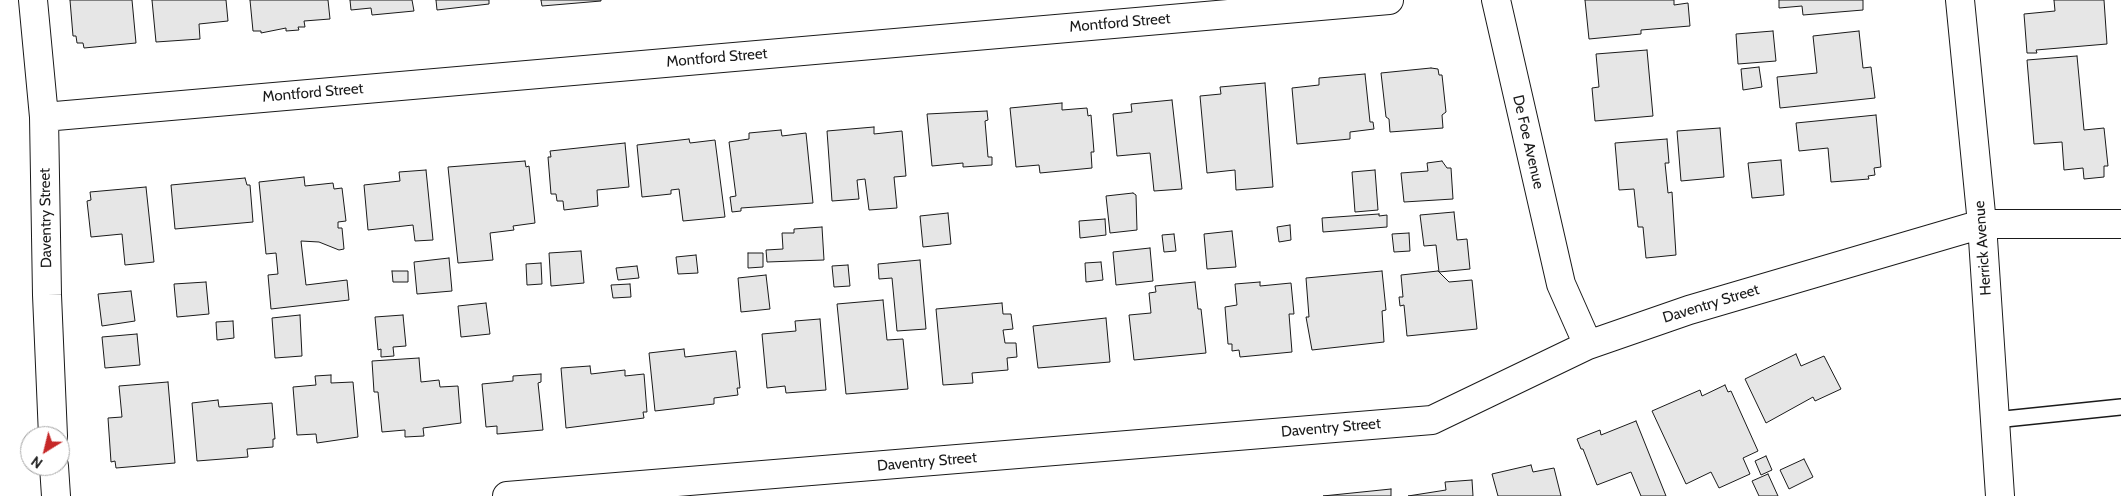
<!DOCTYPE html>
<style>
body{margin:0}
#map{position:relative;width:2121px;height:496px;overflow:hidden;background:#fff;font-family:Cabin,sans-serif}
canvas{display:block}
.north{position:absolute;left:20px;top:426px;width:50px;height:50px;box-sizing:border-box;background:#fff;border:1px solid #a3a3a3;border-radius:50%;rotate:216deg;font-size:14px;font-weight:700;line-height:20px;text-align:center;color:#1a1a1a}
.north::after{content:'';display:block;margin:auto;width:18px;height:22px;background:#c62828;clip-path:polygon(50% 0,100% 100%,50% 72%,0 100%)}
</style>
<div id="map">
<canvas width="2121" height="496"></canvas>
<div class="north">N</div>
</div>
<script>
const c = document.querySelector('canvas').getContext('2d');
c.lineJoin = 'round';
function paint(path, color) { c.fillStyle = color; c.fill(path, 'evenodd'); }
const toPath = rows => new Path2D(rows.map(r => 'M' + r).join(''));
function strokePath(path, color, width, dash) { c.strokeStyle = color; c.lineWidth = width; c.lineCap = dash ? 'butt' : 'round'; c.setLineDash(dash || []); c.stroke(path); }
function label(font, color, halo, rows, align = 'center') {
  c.font = font + ' Cabin,sans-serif'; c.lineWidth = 4; c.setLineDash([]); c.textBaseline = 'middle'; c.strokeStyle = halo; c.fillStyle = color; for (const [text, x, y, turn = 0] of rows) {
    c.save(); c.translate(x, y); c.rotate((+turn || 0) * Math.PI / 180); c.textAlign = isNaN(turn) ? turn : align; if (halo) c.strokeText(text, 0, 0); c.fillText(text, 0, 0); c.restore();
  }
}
const building = toPath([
 [70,0,132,0,136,43,84,48,83,43,77,43,76,36,73,36,70,0],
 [152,0,226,0,228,21,199,24,200,39,156,42,152,0],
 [250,0,328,0,330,19,304,21,305,27,298,27,299,30,286,31,286,28,261,33,261,31,253,31,250,0],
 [350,0,412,0,414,11,372,15,371,8,351,10,350,0],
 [436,0,489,0,489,4,437,10,436,0],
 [541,0,601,0,601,1,542,6,541,0],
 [1585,0,1674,0,1674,5,1688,3,1690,26,1641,30,1641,34,1589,39,1585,0],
 [1779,0,1863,0,1863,10,1803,15,1802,6,1779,8,1779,0],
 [2054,0,2104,0,2107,44,2036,50,2037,53,2027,53,2024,14,2055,11,2054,0],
 [1773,31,1776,61,1738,64,1736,34,1773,31],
 [1859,31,1863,68,1871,67,1875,98,1780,108,1777,77,1817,73,1813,36,1859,31],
 [1647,50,1653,116,1595,121,1592,88,1599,87,1596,54,1647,50],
 [2077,56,2084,130,2104,128,2108,166,2104,166,2104,177,2084,179,2083,168,2064,170,2062,142,2034,144,2027,60,2077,56],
 [1759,67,1762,87,1743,90,1741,69,1759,67],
 [1431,68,1438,69,1439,75,1442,75,1446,112,1442,115,1443,128,1390,132,1389,119,1386,117,1381,73,1431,68],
 [1365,74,1370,122,1373,122,1374,129,1350,132,1350,139,1297,144,1292,88,1319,85,1319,78,1365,74],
 [1265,83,1273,187,1236,190,1235,170,1207,173,1200,96,1221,94,1220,87,1265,83],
 [1172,100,1182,189,1154,191,1150,153,1117,156,1113,114,1132,112,1131,104,1172,100],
 [1062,103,1062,110,1087,108,1088,116,1091,115,1094,152,1091,152,1092,168,1040,173,1039,165,1016,167,1010,108,1062,103],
 [987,111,988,120,985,121,988,157,992,157,992,165,963,167,963,163,932,166,927,114,987,111],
 [1876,115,1881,167,1874,168,1875,175,1868,176,1869,179,1831,182,1828,148,1799,151,1796,123,1876,115],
 [874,127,874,134,902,131,906,176,894,177,897,208,869,210,865,179,857,180,859,199,832,201,827,131,874,127],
 [1720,128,1724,177,1681,181,1677,131,1720,128],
 [781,130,782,136,806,133,813,203,741,208,741,211,732,212,730,197,736,196,729,142,749,139,749,133,781,130],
 [689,139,690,143,715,140,725,217,683,221,679,189,671,190,671,194,642,197,637,145,689,139],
 [1667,139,1669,163,1665,163,1668,193,1672,192,1676,255,1646,258,1643,227,1638,227,1634,189,1619,190,1615,143,1667,139],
 [625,143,629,187,597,190,598,206,564,210,563,201,557,201,556,194,551,194,548,157,551,157,550,151,625,143],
 [1781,160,1784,195,1752,198,1748,163,1781,160],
 [525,161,526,167,529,166,535,223,513,226,514,230,490,233,493,260,458,263,448,167,525,161],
 [1442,161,1447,168,1451,168,1453,199,1404,202,1401,173,1428,171,1427,163,1442,161],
 [426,170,433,240,415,241,413,225,368,230,364,185,400,181,399,172,426,170],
 [1375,170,1378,210,1355,212,1352,172,1375,170],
 [304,177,305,186,333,183,334,189,342,188,346,221,338,222,338,228,342,228,344,249,339,250,319,242,301,241,306,285,347,280,349,300,271,309,268,275,278,274,276,253,266,254,259,182,304,177],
 [245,178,247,185,250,185,253,222,175,229,171,185,245,178],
 [146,187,154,262,125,265,122,234,91,237,87,201,91,200,90,192,146,187],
 [1133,193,1136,195,1137,230,1110,233,1106,196,1133,193],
 [1454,212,1457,240,1467,239,1470,269,1439,272,1436,245,1424,246,1420,215,1454,212],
 [948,213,951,244,923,247,920,216,948,213],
 [1379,214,1379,216,1387,215,1387,227,1323,232,1322,218,1379,214],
 [1105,219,1106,235,1080,238,1079,221,1105,219],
 [1290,225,1291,240,1279,242,1277,227,1290,225],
 [822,227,824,260,767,262,766,250,783,249,782,233,794,233,794,229,822,227],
 [1232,231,1236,267,1207,269,1204,234,1232,231],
 [1409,233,1410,251,1394,252,1392,234,1409,233],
 [1174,234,1176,251,1164,252,1162,235,1174,234],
 [1150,248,1153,281,1116,285,1113,252,1150,248],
 [581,251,584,283,551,286,549,253,581,251],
 [748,253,763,253,763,267,748,268,748,253],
 [696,255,698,273,678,274,676,257,696,255],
 [449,258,452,291,417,294,414,262,449,258],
 [920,260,926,329,897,331,892,278,879,279,878,264,920,260],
 [1101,262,1103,280,1086,282,1085,263,1101,262],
 [541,263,542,284,527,285,526,264,541,263],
 [848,265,850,286,834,287,832,266,848,265],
 [637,266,639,278,618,280,616,268,637,266],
 [392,271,408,271,408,282,393,282,392,271],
 [1382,271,1386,310,1382,311,1384,342,1312,350,1306,317,1309,317,1306,278,1382,271],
 [1438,271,1449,282,1472,280,1477,329,1407,336,1404,305,1400,306,1399,297,1403,297,1401,275,1438,271],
 [766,275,770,309,741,312,738,278,766,275],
 [206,282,209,314,177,317,174,284,206,282],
 [1195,282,1198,309,1201,309,1206,353,1134,360,1129,315,1151,313,1149,293,1156,292,1155,286,1195,282],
 [1260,282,1260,286,1291,283,1294,314,1289,314,1292,352,1240,357,1239,350,1232,351,1232,344,1228,344,1225,307,1237,305,1235,284,1260,282],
 [630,284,631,297,613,298,611,285,630,284],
 [131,291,135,321,102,326,98,294,131,291],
 [883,300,887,340,903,339,908,389,846,394,837,304,883,300],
 [486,303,490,334,461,337,458,306,486,303],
 [1002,303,1003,314,1011,314,1013,329,1003,330,1005,343,1016,343,1017,357,1007,358,1008,370,972,373,973,383,943,385,936,309,1002,303],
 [300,315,302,356,275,358,272,318,300,315],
 [403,315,406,346,393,347,394,356,381,357,381,349,378,350,375,317,403,315],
 [1106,318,1110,362,1038,368,1033,326,1106,318],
 [820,319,826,390,786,393,785,386,767,388,762,334,796,331,795,321,820,319],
 [233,321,234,338,217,340,216,322,233,321],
 [137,334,140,365,105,368,102,337,137,334],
 [684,349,685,357,736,351,740,388,737,388,738,395,714,398,714,404,655,411,649,353,684,349],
 [1796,354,1801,366,1824,356,1841,389,1815,401,1813,397,1766,423,1745,379,1796,354],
 [419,358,421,382,439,380,440,387,458,386,461,423,423,428,424,436,405,437,405,430,382,432,378,392,374,392,372,361,419,358],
 [590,366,591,374,625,370,625,376,644,374,647,412,643,412,644,418,566,428,561,368,590,366],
 [541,374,541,382,538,383,543,430,497,434,497,426,486,427,482,384,513,381,513,376,541,374],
 [331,375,331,383,353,382,358,437,317,443,316,434,297,435,293,387,316,385,315,376,331,375],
 [168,382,175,463,116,468,115,461,111,462,108,418,122,417,119,386,168,382],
 [1725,385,1728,392,1731,391,1758,451,1743,458,1750,474,1719,488,1711,472,1686,484,1652,411,1700,390,1702,396,1725,385],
 [218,400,219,407,272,403,275,439,273,439,273,447,247,449,248,457,197,461,192,403,218,400],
 [1636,421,1666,496,1641,496,1631,472,1597,485,1583,449,1581,449,1577,439,1600,430,1601,435,1636,421],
 [1766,456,1772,470,1761,475,1755,461,1766,456],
 [1804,459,1813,477,1789,489,1780,470,1804,459],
 [1531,465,1533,472,1554,468,1561,496,1498,496,1492,474,1531,465],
 [1768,474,1778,496,1759,496,1752,481,1768,474],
 [1472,480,1473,496,1408,496,1446,490,1445,482,1472,480],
 [1391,489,1391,496,1323,496,1391,489]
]);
paint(building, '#e6e6e6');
strokePath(building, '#1a1a1a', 1);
const lane = toPath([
 [1995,420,2121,407]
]);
const street = toPath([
 [33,0,44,117,47,295,53,436],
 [1496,0,1561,284,1588,345],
 [1960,0,1982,224,2000,496],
 [44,117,1389,0],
 [54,466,56,496],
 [507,496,1432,420,1588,345,1689,310,1982,224,2121,224]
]);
strokePath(lane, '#1a1a1a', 18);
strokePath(street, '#1a1a1a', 30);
strokePath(lane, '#fff', 15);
strokePath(street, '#fff', 28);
label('15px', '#1a1a1a', '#fff', [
 ["Montford Street",1120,23,-5],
 ["Montford Street",717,58,-5],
 ["Montford Street",313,93,-5],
 ["De Foe Avenue",1528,142,77],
 ["Daventry Street",46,218,-91],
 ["Herrick Avenue",1983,248,-94],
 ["Daventry Street",1711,304,-17],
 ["Daventry Street",1331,428,-5],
 ["Daventry Street",927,462,-5]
]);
</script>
